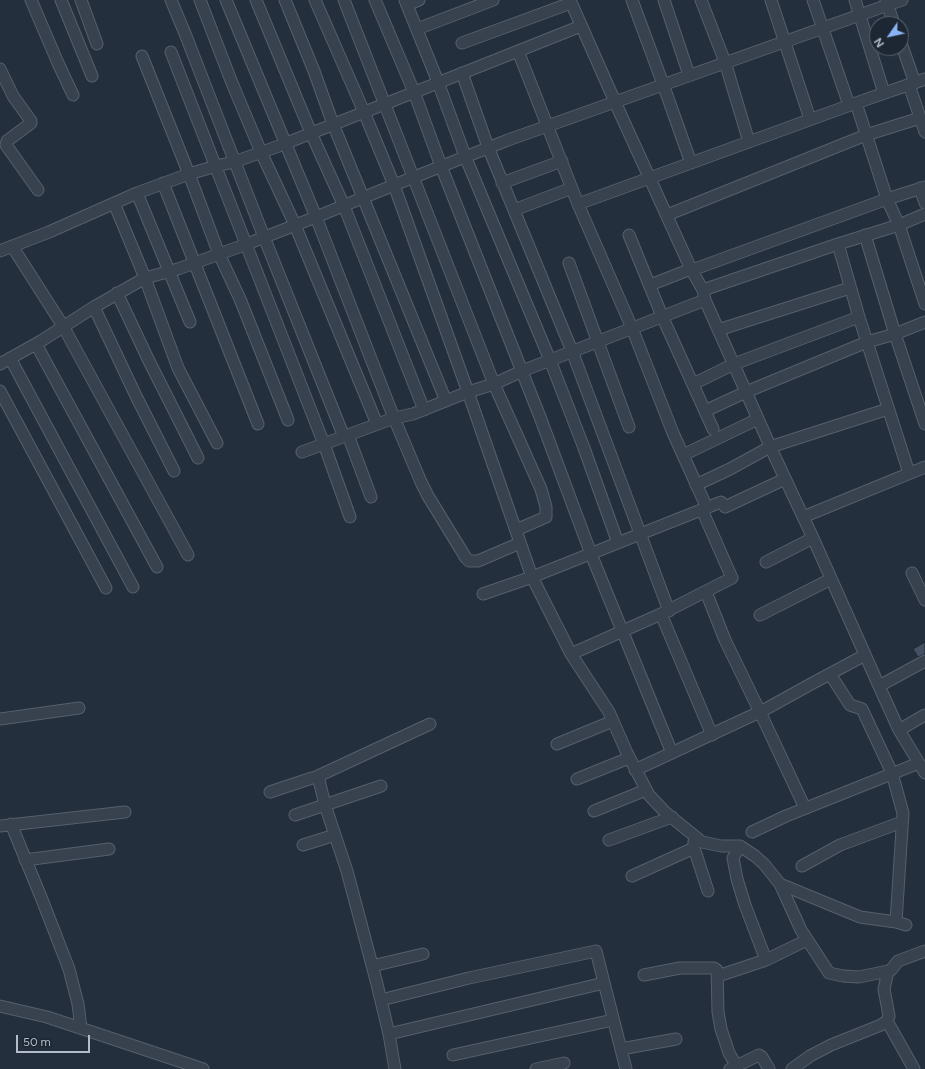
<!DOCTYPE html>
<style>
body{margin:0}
#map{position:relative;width:925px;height:1069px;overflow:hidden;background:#242f3e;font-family:Figtree,sans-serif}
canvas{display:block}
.north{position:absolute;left:869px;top:16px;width:40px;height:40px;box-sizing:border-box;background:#1d2633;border:1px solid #59626f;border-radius:50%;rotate:236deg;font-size:11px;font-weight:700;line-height:16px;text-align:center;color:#b4bcc9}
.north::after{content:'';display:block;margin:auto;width:14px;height:18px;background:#8ab4f8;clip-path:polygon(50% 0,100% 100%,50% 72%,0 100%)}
.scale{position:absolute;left:16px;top:1035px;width:74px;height:18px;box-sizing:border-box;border:2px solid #b4bcc9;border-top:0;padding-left:5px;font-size:12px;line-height:14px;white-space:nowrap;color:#b4bcc9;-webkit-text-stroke:3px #1d2633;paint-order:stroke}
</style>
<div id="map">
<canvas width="925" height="1069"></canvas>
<div class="north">N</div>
<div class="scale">50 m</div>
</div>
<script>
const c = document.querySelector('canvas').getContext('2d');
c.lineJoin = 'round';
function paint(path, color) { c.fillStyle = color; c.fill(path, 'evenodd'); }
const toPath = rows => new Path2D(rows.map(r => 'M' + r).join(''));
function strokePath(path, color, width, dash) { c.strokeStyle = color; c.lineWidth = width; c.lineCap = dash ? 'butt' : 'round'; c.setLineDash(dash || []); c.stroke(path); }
const building = toPath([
 [925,642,925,654,918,657,913,649,925,642]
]);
paint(building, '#455162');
strokePath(building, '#1f2835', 1);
const minor = toPath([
 [31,0,58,63,73,95],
 [61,0,92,76],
 [81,0,97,44],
 [171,0,186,36,264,237,344,437],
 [200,0,232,83,261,152,295,225,377,424],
 [226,0,316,217,394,418,421,482,428,496,466,558,469,561,478,561,520,543],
 [256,0,311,133,344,206,424,410],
 [285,0,314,71,333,124,446,401],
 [315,0,364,112,394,185,468,392,532,577,483,594],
 [344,0,494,384,541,489,546,507,546,517,516,530],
 [375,0,414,92,441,166,540,417,591,554,672,753],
 [405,0,438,82,465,156,550,360,584,448,618,543],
 [570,0,620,113,691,269,703,290,705,300,775,457,813,538,879,686,899,730,925,773],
 [632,0,663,84,691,163],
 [664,0,689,75],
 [701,0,725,62,749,142],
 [771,0,810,119],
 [813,0,849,105],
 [855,0,884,93],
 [886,0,894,24],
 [407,5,419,0],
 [417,29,493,0],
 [462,43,571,3],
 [901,43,915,83],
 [518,51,578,204,632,328,673,433,707,508],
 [171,52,324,444,350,517],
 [142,56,189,174,219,254,240,299,288,420],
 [0,69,13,96,31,121,31,123,7,141,6,145,38,190],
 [462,73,488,147,572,351,669,611],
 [909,85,925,132],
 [856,103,887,199,899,225,925,214],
 [163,183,258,424],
 [502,183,562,161],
 [920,188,925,203],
 [137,193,190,322],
 [114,203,145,278,178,368,217,443],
 [578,204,856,103,925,79],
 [514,210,572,188],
 [667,215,866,135,920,118],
 [629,235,662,316,713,429],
 [865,235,895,334,925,424],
 [838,244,859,317,909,473],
 [12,246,63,326,188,555],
 [0,251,49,232,137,193,189,174,216,166,234,162,279,146,581,26],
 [569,263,629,427],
 [692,270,887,199,925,187],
 [650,285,691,269],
 [703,290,838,244,899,225,925,304],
 [117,293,148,359,198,458],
 [94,307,136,396,174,471],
 [718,330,850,288],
 [36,344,157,567],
 [10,358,133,587],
 [0,364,41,341,94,307,145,278,178,269,247,244,321,215,394,185,508,140,902,0],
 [693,384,734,364,859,317],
 [0,391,106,588],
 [705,411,746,392,867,342,895,334,925,322],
 [348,435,371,497],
 [302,452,394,418,413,414,468,392,494,384,522,371,705,300],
 [683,455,758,419],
 [696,485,730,469,770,447,888,409],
 [721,502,532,577,571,654,609,712,627,753,649,795,665,812,702,842,721,846,740,846,733,858,737,879,745,905,766,960],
 [725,507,785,479],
 [803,517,925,467],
 [766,562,813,538],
 [912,573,925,600],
 [706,592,725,640,760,712,805,808],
 [661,614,712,735],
 [760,615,831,579],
 [571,654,661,614,732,578,702,510],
 [830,674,850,705,862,709,892,773,903,813,896,922],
 [879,686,925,661],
 [0,719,79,708],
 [899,730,925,715],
 [557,744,613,721],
 [635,770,764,710,811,684,865,655],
 [316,777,430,724],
 [577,779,629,758],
 [270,792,312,778,316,777,319,780,325,805,347,871,377,984,389,1034,395,1069],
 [594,811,646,790],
 [295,815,381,786],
 [11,824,41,897,69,969,78,1004,81,1028],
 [0,826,125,812],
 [752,832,786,816,919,763],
 [609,840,672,817],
 [694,842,694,848,708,891],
 [303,845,335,835],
 [740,846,755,856,764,864,780,884,860,917,896,922,906,925],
 [25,860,109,849],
 [802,866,840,845,902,822],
 [632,876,694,848],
 [780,884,801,930,829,973,843,976,859,977,888,971],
 [372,966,423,954],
 [644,975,680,968,714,968,717,970,718,1012,721,1029,729,1053,736,1065],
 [718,976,766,960,807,940],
 [381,1000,469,978,596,951,626,1069],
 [0,1006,47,1017,203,1069],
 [887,1021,914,1069],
 [389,1034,604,983],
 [621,1049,676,1039],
 [453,1055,613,1020],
 [536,1069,564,1063],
 [730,1069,759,1055,762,1057,769,1069],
 [792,1069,810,1056,831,1045,881,1025,887,1021,889,1016,884,989,888,971,891,970,898,961,925,951]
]);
strokePath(minor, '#565f6c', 13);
strokePath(minor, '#38414e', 11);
</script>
